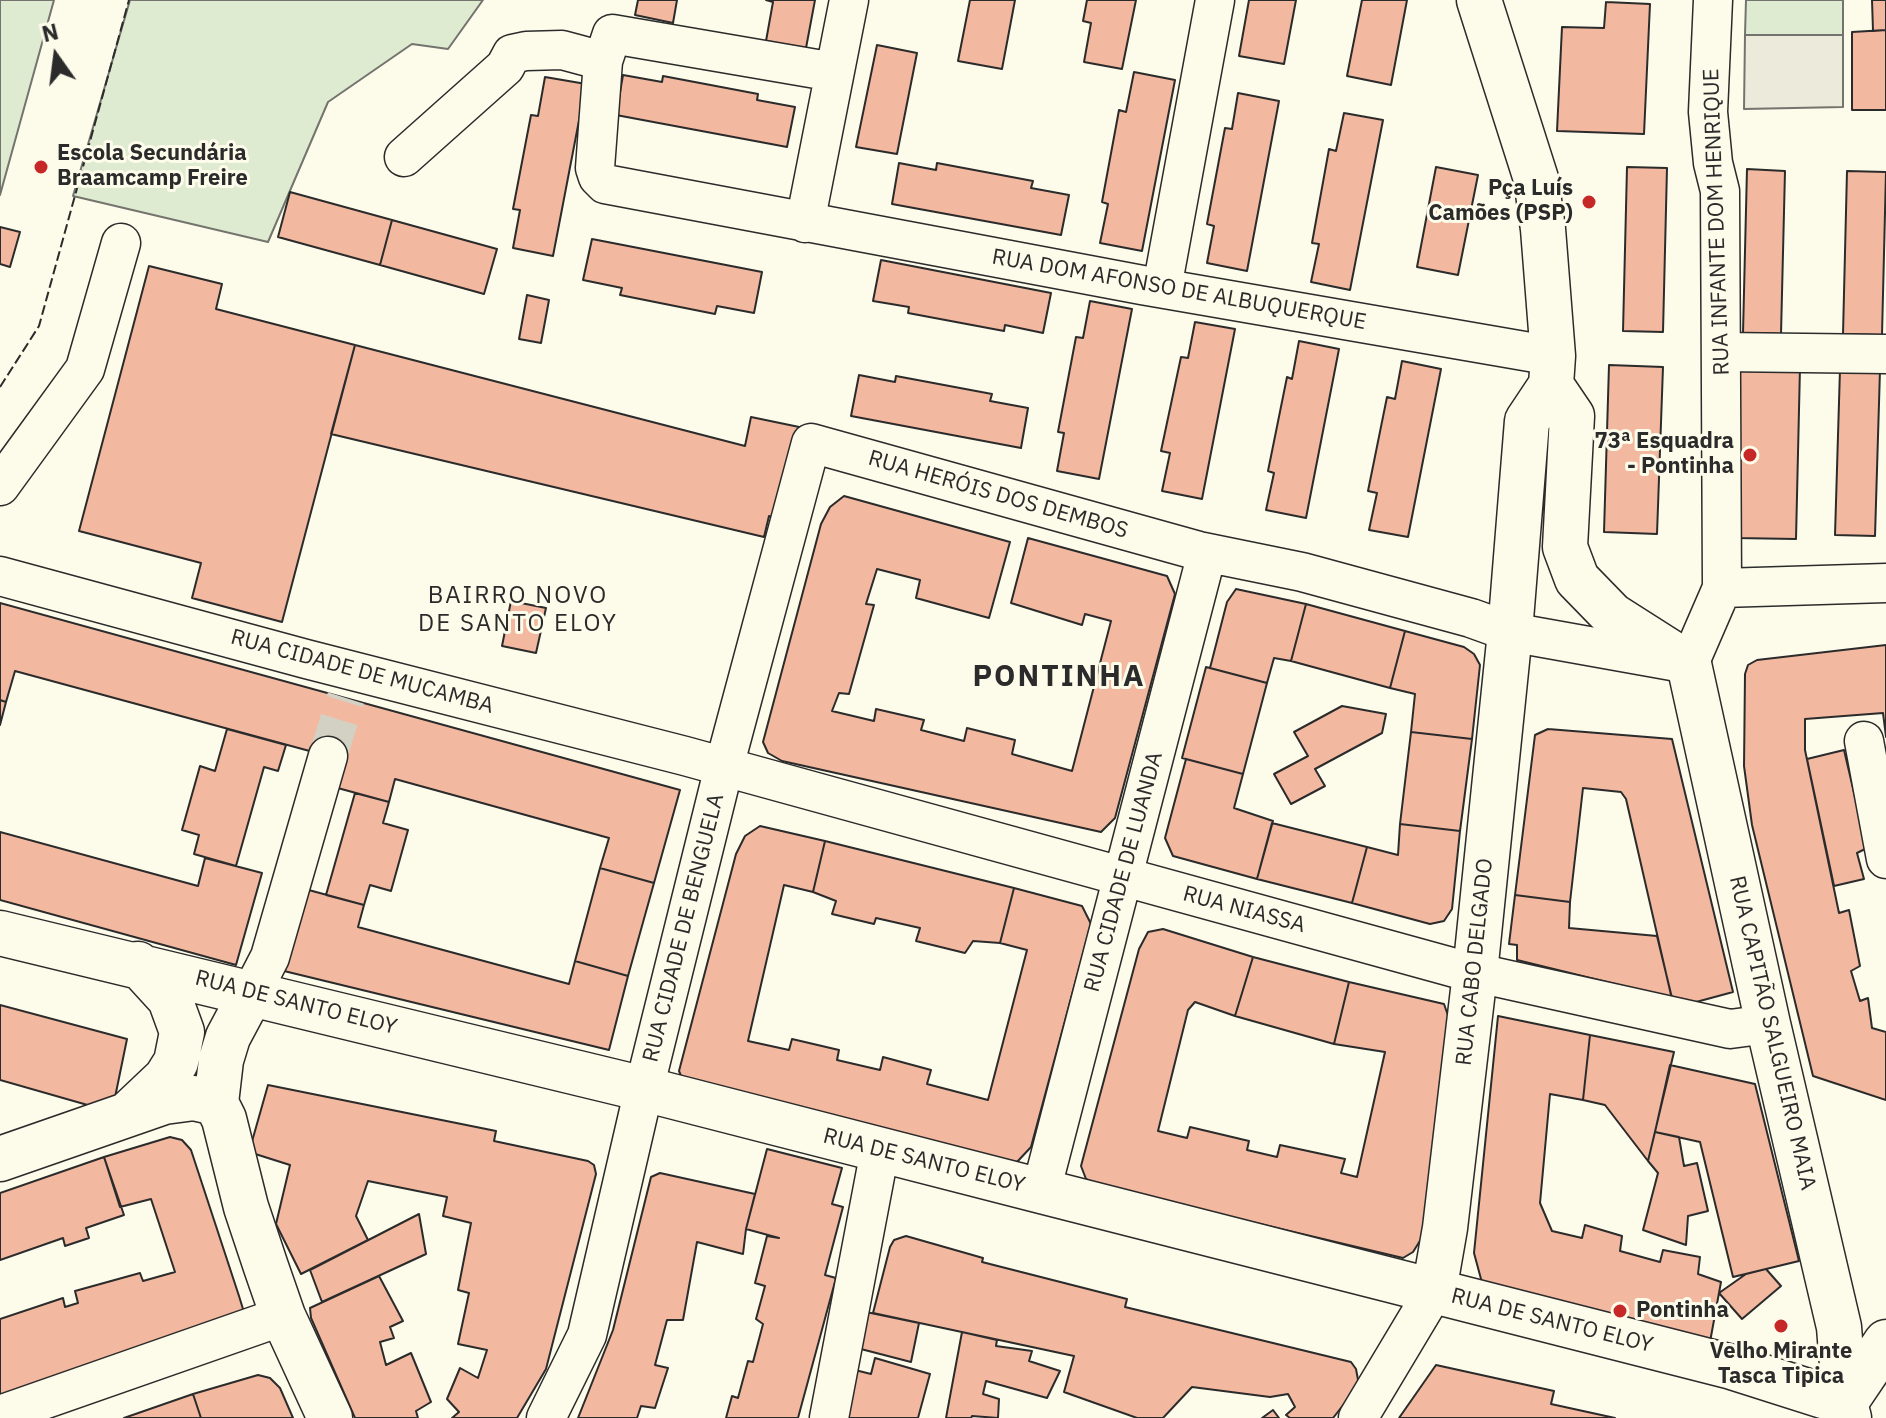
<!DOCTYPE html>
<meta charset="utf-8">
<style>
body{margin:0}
#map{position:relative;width:1886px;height:1418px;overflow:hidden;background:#fdfbea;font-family:"IBM Plex Sans",sans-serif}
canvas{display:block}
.north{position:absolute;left:16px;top:16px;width:80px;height:80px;-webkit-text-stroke:6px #fdfbea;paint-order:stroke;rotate:346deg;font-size:22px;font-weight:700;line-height:32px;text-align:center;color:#2b2b2b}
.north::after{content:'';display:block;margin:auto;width:28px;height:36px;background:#2b2b2b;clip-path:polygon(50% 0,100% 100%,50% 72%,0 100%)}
</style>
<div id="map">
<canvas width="1886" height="1418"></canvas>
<div class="north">N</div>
</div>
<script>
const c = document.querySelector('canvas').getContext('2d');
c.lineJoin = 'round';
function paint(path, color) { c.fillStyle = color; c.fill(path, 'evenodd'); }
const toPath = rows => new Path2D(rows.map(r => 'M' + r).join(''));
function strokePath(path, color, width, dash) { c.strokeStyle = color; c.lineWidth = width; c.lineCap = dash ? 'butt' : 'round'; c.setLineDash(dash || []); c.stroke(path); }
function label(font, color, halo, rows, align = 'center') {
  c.font = font + ' "IBM Plex Sans",sans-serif'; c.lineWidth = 6; c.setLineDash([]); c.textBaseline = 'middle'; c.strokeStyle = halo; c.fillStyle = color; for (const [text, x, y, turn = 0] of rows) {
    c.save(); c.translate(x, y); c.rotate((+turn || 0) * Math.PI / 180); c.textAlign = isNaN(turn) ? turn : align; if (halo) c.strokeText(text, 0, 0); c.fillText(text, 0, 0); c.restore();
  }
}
const green = toPath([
 [0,0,54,0,0,195,0,0],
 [130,0,483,0,448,49,412,44,328,102,268,242,73,196,130,0],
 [1746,0,1843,0,1843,35,1745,35,1746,0]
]);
paint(green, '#deebd1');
strokePath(green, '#74746e', 2);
const parking = toPath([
 [1745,35,1843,35,1843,107,1744,109,1745,35]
]);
paint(parking, '#eceadb');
strokePath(parking, '#74746e', 2);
const building = toPath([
 [638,0,677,0,673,23,635,15,638,0],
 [766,0,815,0,806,48,766,41,773,2,766,0],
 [970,0,1015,0,1002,69,958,61,970,0],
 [1087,0,1136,0,1122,69,1084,62,1091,23,1083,21,1087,0],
 [1249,0,1296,0,1284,64,1239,56,1249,0],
 [1362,0,1407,0,1391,85,1347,76,1362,0],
 [1872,0,1886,0,1886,30,1873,31,1872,0],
 [1606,2,1650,4,1644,134,1557,131,1562,27,1604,28,1606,2],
 [1886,30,1886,110,1852,110,1852,32,1886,30],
 [877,45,917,53,897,154,856,147,877,45],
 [1134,72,1175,80,1142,251,1100,243,1108,204,1102,202,1119,110,1126,112,1134,72],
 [623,75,662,82,663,76,758,94,757,100,795,107,787,147,616,115,623,75],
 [545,77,586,84,553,256,513,248,520,210,513,209,531,115,538,116,545,77],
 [1238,93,1279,101,1247,271,1207,263,1214,226,1207,224,1225,128,1232,129,1238,93],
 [1344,113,1383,120,1350,290,1311,282,1319,244,1312,243,1329,149,1336,151,1344,113],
 [899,163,936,170,937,163,1033,181,1031,188,1069,195,1061,235,892,204,899,163],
 [1436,167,1478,175,1458,275,1417,267,1436,167],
 [1627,167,1667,168,1663,332,1623,331,1627,167],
 [1747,169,1785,171,1781,334,1743,333,1747,169],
 [1847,171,1886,172,1882,335,1843,334,1847,171],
 [290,192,392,220,380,265,278,237,290,192],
 [392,220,497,249,484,294,380,265,392,220],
 [0,227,20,232,10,267,0,264,0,227],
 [592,239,762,272,754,313,717,306,715,314,620,295,622,288,583,280,592,239],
 [881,260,1051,293,1043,333,1005,325,1004,331,908,313,909,307,873,301,881,260],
 [149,266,222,284,216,309,355,345,282,622,192,598,201,563,79,531,149,266],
 [527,295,549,300,541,343,519,339,527,295],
 [1090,301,1132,309,1099,479,1057,471,1064,433,1058,432,1076,337,1083,338,1090,301],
 [1195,322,1235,329,1202,499,1162,491,1170,453,1161,451,1181,357,1188,358,1195,322],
 [1299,341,1339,349,1306,518,1266,510,1274,473,1268,471,1287,377,1292,379,1299,341],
 [355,345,745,446,751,417,804,428,779,519,769,516,764,537,331,434,355,345],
 [1402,361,1441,369,1408,537,1369,530,1377,493,1368,491,1387,397,1395,399,1402,361],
 [1609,365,1663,367,1657,534,1604,532,1609,365],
 [1740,366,1800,367,1796,539,1736,538,1740,366],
 [1840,369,1880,370,1875,536,1835,535,1840,369],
 [859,375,895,382,896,376,992,394,990,401,1028,408,1021,448,851,416,859,375],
 [844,496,1010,542,989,618,916,598,920,580,877,569,866,604,874,605,849,694,839,693,832,711,874,721,876,709,924,720,921,730,964,741,967,728,1015,740,1012,754,1072,771,1111,621,1085,614,1082,625,1011,603,1028,538,1167,576,1175,594,1115,818,1101,832,782,761,768,753,763,742,821,524,830,507,844,496],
 [1236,589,1306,604,1291,661,1274,658,1267,683,1210,668,1227,602,1236,589],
 [511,601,546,608,536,653,502,646,511,601],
 [0,603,680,790,654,883,600,868,609,838,395,779,389,802,334,787,328,756,15,671,6,702,0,700,0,603],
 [1306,604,1405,631,1390,688,1291,661,1306,604],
 [1405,631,1464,647,1474,654,1480,665,1472,739,1411,732,1415,694,1390,688,1405,631],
 [1886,645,1886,737,1883,713,1805,719,1805,750,1839,913,1849,910,1860,966,1851,971,1860,1001,1868,998,1872,1028,1886,1032,1886,1100,1813,1076,1752,825,1744,766,1745,674,1748,665,1757,660,1886,645],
 [1206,667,1267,683,1243,774,1182,758,1206,667],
 [0,700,6,702,0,725,0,700],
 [1342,706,1386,714,1382,733,1315,769,1325,786,1291,804,1274,774,1308,756,1294,732,1342,706],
 [227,729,286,745,278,771,264,767,236,866,194,854,199,835,182,830,200,766,215,771,227,729],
 [1548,729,1672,739,1733,992,1674,1008,1626,799,1621,792,1583,788,1570,902,1515,895,1535,735,1548,729],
 [1411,732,1472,739,1460,831,1400,824,1411,732],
 [1844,750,1867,848,1857,853,1864,879,1834,886,1807,759,1844,750],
 [1186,759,1243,774,1234,808,1273,821,1257,879,1173,856,1165,838,1186,759],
 [355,793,389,802,383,823,408,830,391,891,370,885,364,905,326,895,355,793],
 [1272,823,1367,847,1352,903,1257,879,1272,823],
 [1400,824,1460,831,1452,909,1444,921,1430,924,1352,903,1367,847,1398,855,1400,824],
 [760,826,825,841,813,892,784,885,748,1041,789,1050,792,1039,839,1050,837,1060,880,1070,883,1057,931,1070,927,1084,988,1100,1027,950,1000,943,1014,888,1082,906,1091,924,1031,1147,1017,1162,697,1090,684,1083,679,1071,736,854,745,836,760,826],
 [0,832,198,886,205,858,262,873,236,965,0,900,0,832],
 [825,841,1014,888,1000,943,973,941,965,953,916,941,920,928,876,918,874,924,832,914,836,901,813,892,825,841],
 [600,868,654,883,628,976,575,961,600,868],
 [305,889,364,905,358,927,569,984,575,961,628,976,609,1050,284,971,305,889],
 [1515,895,1570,902,1569,928,1657,936,1672,998,1517,960,1517,945,1509,944,1515,895],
 [1163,929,1253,957,1235,1016,1195,1002,1188,1010,1158,1131,1187,1138,1190,1127,1249,1141,1247,1150,1277,1157,1280,1145,1345,1159,1341,1173,1357,1177,1385,1052,1334,1044,1349,982,1444,1004,1450,1021,1423,1236,1413,1252,1403,1258,1100,1186,1086,1179,1081,1166,1139,949,1148,932,1163,929],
 [1253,957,1349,982,1334,1044,1235,1016,1253,957],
 [0,1005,127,1039,112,1112,0,1080,0,1005],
 [1498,1016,1590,1035,1583,1100,1550,1094,1540,1203,1552,1231,1582,1238,1585,1225,1622,1236,1620,1251,1660,1262,1663,1250,1700,1257,1698,1274,1721,1282,1710,1342,1486,1287,1481,1279,1474,1253,1498,1016],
 [1590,1035,1674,1052,1648,1161,1605,1105,1583,1100,1590,1035],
 [1670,1065,1755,1084,1799,1261,1733,1277,1700,1142,1655,1132,1670,1065],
 [268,1085,496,1131,494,1141,588,1161,594,1165,596,1174,546,1369,517,1418,452,1418,459,1412,447,1399,460,1368,478,1378,487,1350,458,1344,469,1293,458,1290,471,1223,443,1216,447,1197,368,1181,356,1216,368,1240,301,1274,276,1224,290,1165,249,1152,268,1085],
 [1655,1132,1679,1137,1684,1166,1697,1163,1708,1211,1688,1216,1686,1245,1643,1230,1658,1173,1648,1161,1655,1132],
 [170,1137,182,1140,191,1150,239,1296,243,1309,235,1322,0,1402,0,1319,63,1298,65,1307,78,1303,75,1291,140,1273,143,1281,175,1272,151,1199,120,1207,104,1157,170,1137],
 [767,1149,842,1168,832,1204,843,1207,825,1275,836,1278,798,1418,726,1418,732,1396,738,1398,748,1361,753,1362,763,1324,756,1319,765,1286,755,1283,767,1236,779,1238,746,1229,767,1149],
 [104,1157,124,1215,86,1228,89,1238,65,1246,63,1238,0,1260,0,1193,104,1157],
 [660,1173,755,1194,746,1229,743,1254,697,1242,683,1320,667,1320,655,1365,668,1368,655,1408,641,1406,637,1418,578,1418,613,1330,651,1177,660,1173],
 [419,1214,426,1254,322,1302,310,1270,419,1214],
 [906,1236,983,1258,982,1262,1127,1299,1125,1307,1351,1362,1356,1369,1359,1385,1333,1418,1290,1418,1286,1415,1295,1407,1288,1394,1270,1397,1192,1387,1163,1418,1137,1418,1064,1392,1074,1356,873,1313,890,1247,894,1240,906,1236],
 [1766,1269,1781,1286,1742,1319,1719,1293,1746,1274,1766,1269],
 [379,1276,403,1321,390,1327,394,1338,380,1342,386,1365,411,1353,431,1402,416,1411,418,1418,355,1418,311,1318,310,1308,379,1276],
 [866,1312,919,1323,911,1362,857,1348,866,1312],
 [962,1332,997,1340,996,1346,1032,1351,1029,1361,1060,1371,1047,1398,986,1381,983,1394,999,1399,998,1418,972,1416,971,1418,946,1418,962,1332],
 [875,1358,930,1374,918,1418,837,1418,851,1369,871,1374,875,1358],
 [1436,1365,1554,1391,1551,1404,1615,1418,1399,1418,1436,1365],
 [258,1375,270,1378,280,1388,293,1418,201,1418,193,1394,258,1375],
 [193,1394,201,1418,124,1418,193,1394],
 [1273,1410,1279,1418,1262,1418,1273,1410]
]);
paint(building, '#f2b8a0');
strokePath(building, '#2b2b2b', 2);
strokePath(toPath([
 [328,756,346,698]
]), '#d3d1c4', 38, [38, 19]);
const street = toPath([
 [603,61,595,168,598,177,605,184,1142,285,1553,356],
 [404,157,505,67,512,54,526,51,562,50,603,61,612,34,834,72],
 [805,223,849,0],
 [1162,288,1215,0],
 [1723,352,1886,354],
 [0,486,85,369,121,243],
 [0,576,306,659,685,756,1455,968,1730,1029,1768,1024],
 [1722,588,1886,583],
 [1864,741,1886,859],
 [252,992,270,957,328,756],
 [1041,1191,1207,553],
 [0,1415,283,1316],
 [546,1418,587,1335,644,1089,724,767,811,443,1199,551,1302,572,1471,618,1510,632,1689,664,1722,588,1720,191,1713,163,1708,112,1713,0],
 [829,1418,880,1150],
 [1358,1418,1434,1291]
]);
const secondary = toPath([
 [1551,385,1572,416,1565,547,1577,579,1612,615,1689,664,1768,1024,1839,1327,1845,1403,1849,1418],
 [0,933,644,1089,1041,1191,1732,1367,1845,1403],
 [216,1103,224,1119,246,1207,266,1267,283,1316,330,1418],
 [216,1103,221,1060,228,1037,252,992],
 [129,1113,166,1078,176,1062,182,1032,170,999,138,964],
 [0,1159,164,1102,194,1098,216,1103],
 [1434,1291,1445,1228,1475,973,1510,632,1527,421,1551,385,1553,356,1543,229,1536,179,1479,0],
 [1845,1403,1886,1342]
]);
strokePath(street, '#2b2b2b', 41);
strokePath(secondary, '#2b2b2b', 47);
strokePath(street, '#fdfbea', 38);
strokePath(secondary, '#fdfbea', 44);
strokePath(toPath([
 [0,387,39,326,129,0]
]), '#2b2b2b', 2, [10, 4]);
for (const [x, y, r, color] of [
 [41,167,8,"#c62828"],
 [1589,202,8,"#c62828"],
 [1750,455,8,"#c62828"],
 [1620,1311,8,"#c62828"],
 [1781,1326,8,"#c62828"]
]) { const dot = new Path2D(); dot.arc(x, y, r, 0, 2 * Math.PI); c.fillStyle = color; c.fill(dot); strokePath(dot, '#fdfbea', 3); }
label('bold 22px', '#2b2b2b', '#fdfbea', [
 ["Escola Secundária",57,154],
 ["Braamcamp Freire",57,179],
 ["Pça Luís",1573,189,"right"],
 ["Camões (PSP)",1573,214,"right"],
 ["73ª Esquadra",1734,442,"right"],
 ["- Pontinha",1734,467,"right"],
 ["Pontinha",1636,1311],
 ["Velho Mirante",1781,1352,"center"],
 ["Tasca Tipica",1781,1377,"center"]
], 'left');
label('22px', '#2b2b2b', '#fdfbea', [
 ["RUA INFANTE DOM HENRIQUE",1717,222,-92],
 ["RUA DOM AFONSO DE ALBUQUERQUE",1179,290,10],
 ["RUA HERÓIS DOS DEMBOS",998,495,16],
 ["RUA CIDADE DE MUCAMBA",362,672,15],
 ["RUA CIDADE DE LUANDA",1124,872,-75],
 ["RUA NIASSA",1244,910,15],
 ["RUA CIDADE DE BENGUELA",684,928,-76],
 ["RUA CABO DELGADO",1475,962,-84],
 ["RUA DE SANTO ELOY",296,1003,14],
 ["RUA CAPITÃO SALGUEIRO MAIA",1772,1033,77],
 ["RUA DE SANTO ELOY",924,1161,14],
 ["RUA DE SANTO ELOY",1552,1321,14]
]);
c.letterSpacing = '2px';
label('24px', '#2b2b2b', '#fdfbea', [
 ["BAIRRO NOVO",518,596],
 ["DE SANTO ELOY",518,624]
]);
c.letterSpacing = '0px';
c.letterSpacing = '2px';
label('bold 30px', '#2b2b2b', '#fdfbea', [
 ["PONTINHA",1059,677]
]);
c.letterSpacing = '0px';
</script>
